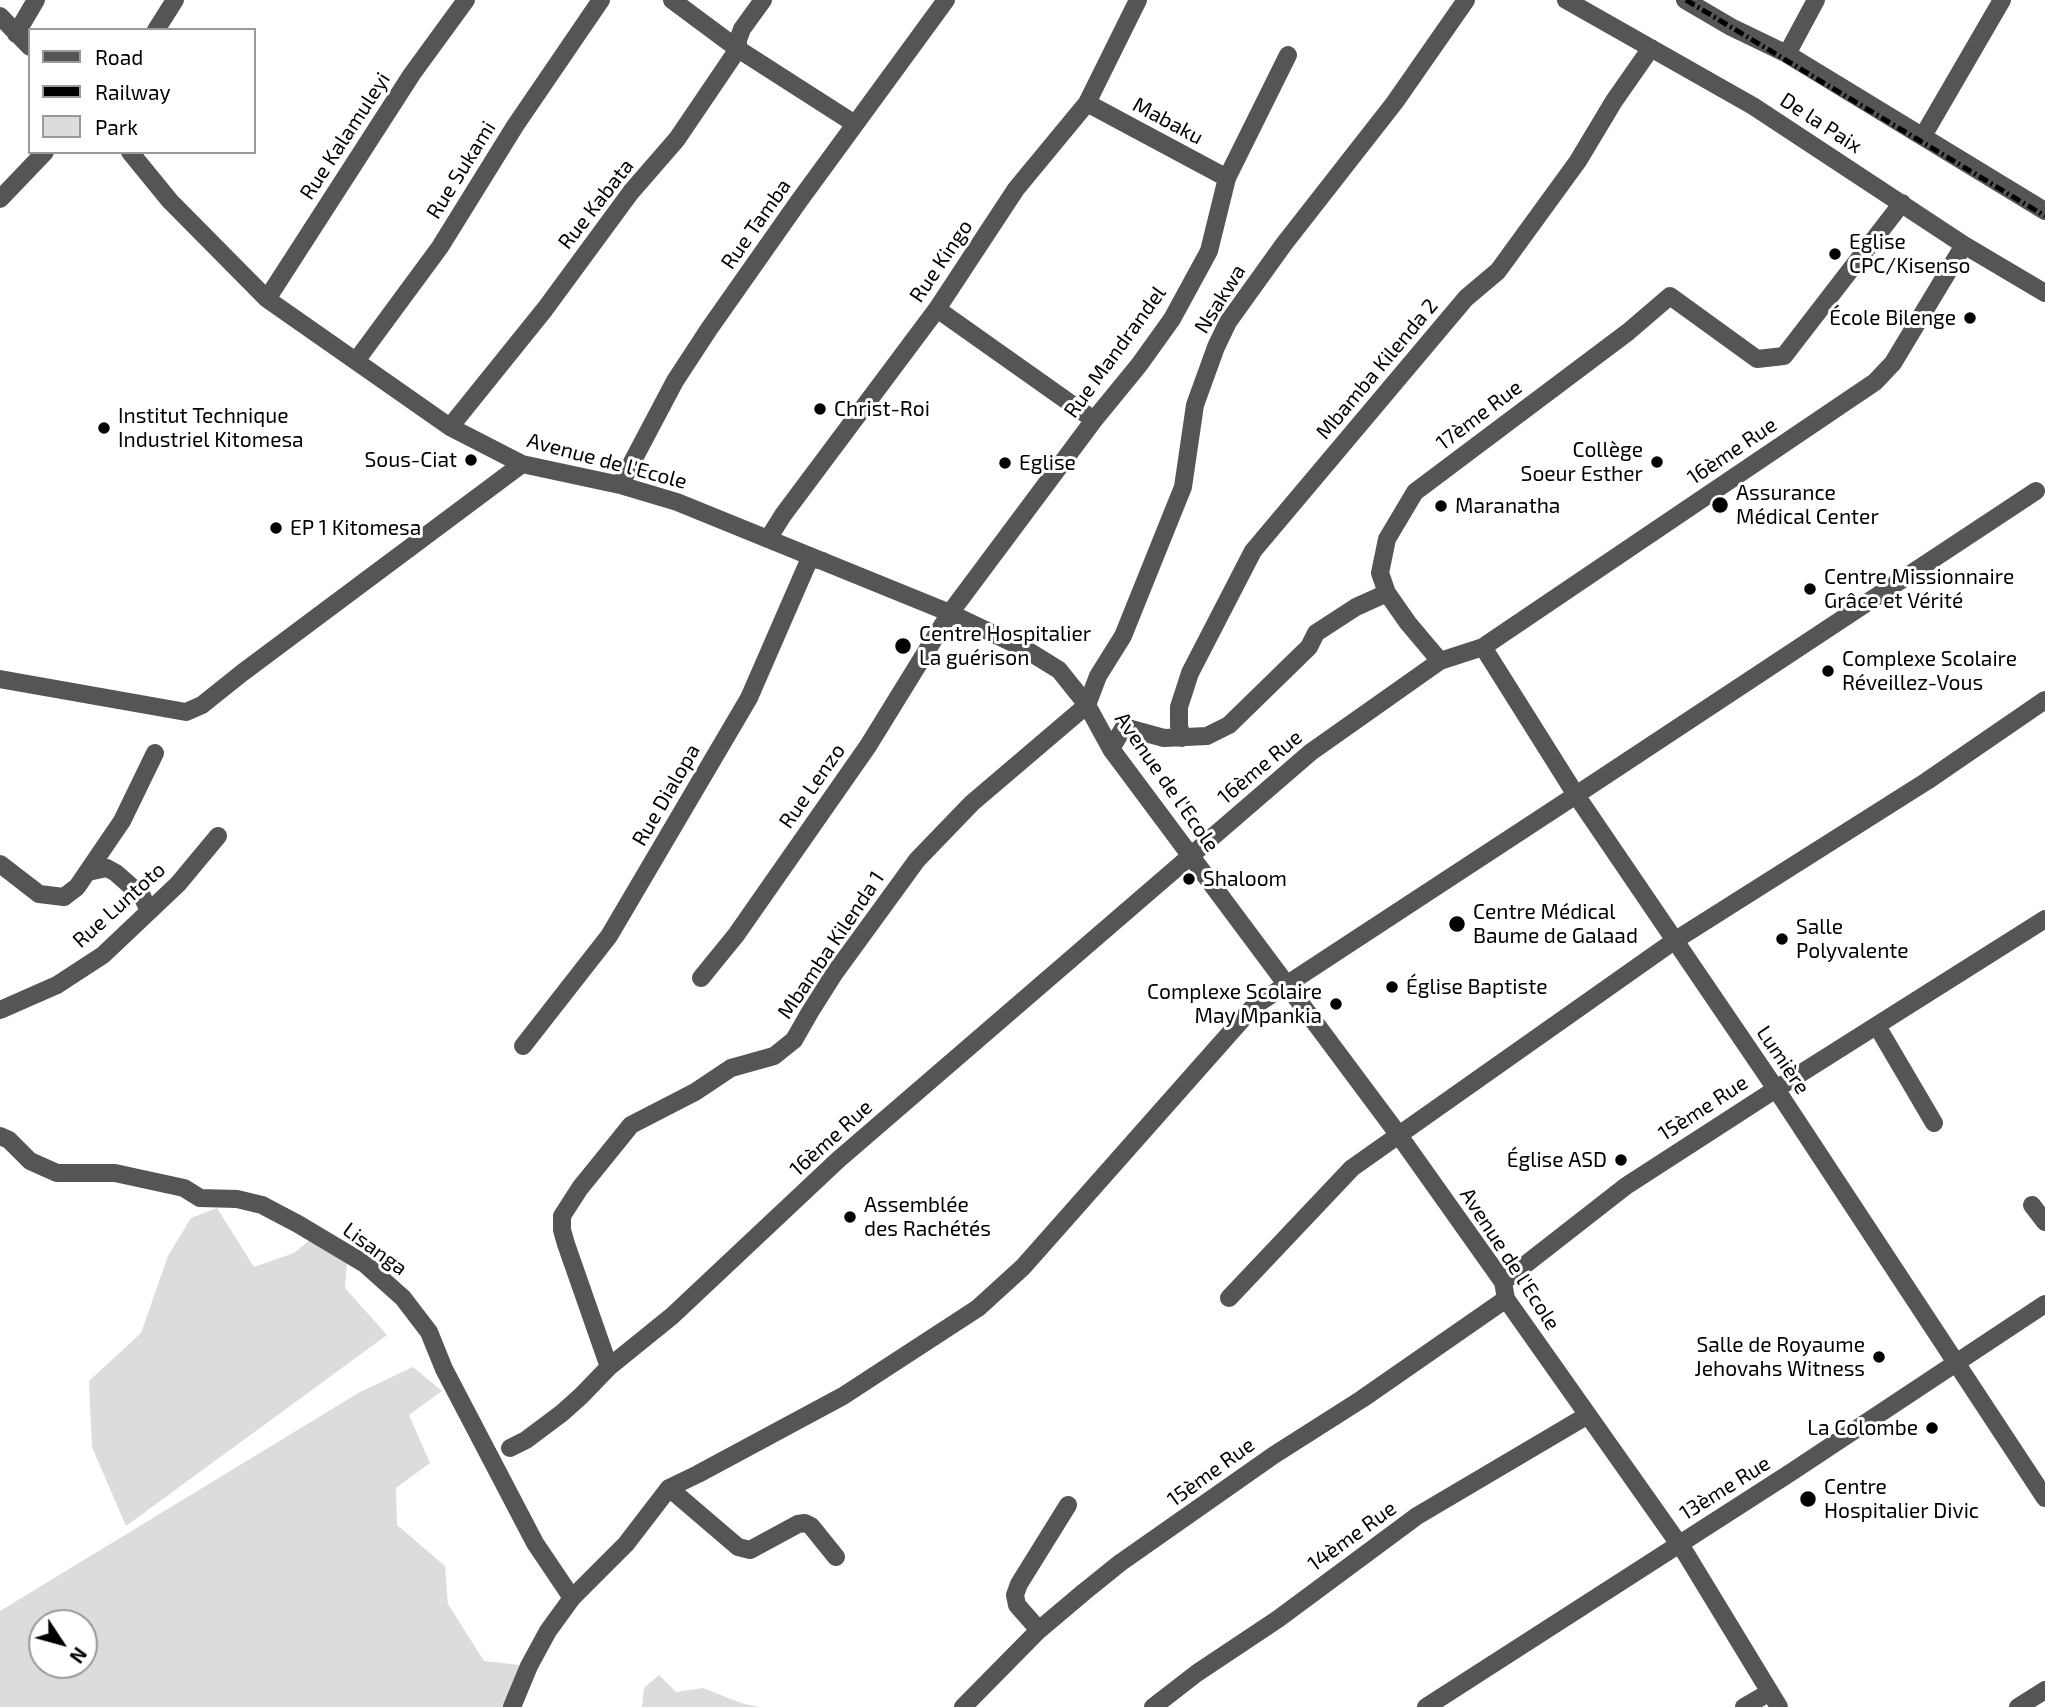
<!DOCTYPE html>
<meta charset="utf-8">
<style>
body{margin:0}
#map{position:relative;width:2045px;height:1707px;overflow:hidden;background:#fff;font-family:"Exo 2",sans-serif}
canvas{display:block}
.legend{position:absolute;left:28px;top:28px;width:228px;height:126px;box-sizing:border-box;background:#fff;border:2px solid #999;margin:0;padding:9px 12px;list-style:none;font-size:21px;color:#000}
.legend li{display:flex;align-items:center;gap:14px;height:35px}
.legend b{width:35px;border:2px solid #999}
.north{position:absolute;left:28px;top:1609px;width:70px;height:70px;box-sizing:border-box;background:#fff;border:2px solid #999;border-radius:50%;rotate:126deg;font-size:19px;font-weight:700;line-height:28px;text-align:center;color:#000}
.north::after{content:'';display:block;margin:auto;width:24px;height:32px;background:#000;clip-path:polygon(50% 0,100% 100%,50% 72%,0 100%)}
</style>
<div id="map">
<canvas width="2045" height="1707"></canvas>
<ul class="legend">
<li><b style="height:9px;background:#555"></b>Road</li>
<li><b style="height:9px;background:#000"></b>Railway</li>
<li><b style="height:19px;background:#dcdcdc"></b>Park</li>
</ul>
<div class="north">N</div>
</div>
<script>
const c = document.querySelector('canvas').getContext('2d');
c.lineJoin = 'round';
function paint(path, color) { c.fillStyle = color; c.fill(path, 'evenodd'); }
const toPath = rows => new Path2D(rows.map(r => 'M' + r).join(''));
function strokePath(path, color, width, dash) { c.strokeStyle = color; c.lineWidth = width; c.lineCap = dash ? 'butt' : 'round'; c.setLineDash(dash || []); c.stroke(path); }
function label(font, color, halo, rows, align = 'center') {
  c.font = font + ' "Exo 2",sans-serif'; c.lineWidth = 6; c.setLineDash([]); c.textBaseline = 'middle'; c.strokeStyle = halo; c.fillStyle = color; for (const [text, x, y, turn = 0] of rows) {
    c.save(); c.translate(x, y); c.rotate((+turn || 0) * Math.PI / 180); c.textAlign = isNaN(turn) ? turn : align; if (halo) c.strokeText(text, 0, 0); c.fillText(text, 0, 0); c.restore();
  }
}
paint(toPath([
 [217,1208,254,1267,294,1253,316,1235,347,1262,345,1288,387,1335,126,1526,92,1447,89,1381,141,1333,168,1256,191,1218],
 [413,1367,442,1391,409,1415,430,1463,396,1488,397,1525,445,1566,448,1604,484,1661,529,1666,512,1707,0,1707,0,1611,360,1392],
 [42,1623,84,1623,84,1665,42,1665],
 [659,1675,676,1692,703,1688,741,1703,759,1707,642,1707,644,1688]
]), '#dcdcdc');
strokePath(toPath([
 [672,0,738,49,855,124],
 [1566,0,1753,106,1964,245,2045,293],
 [1685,0,1731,27,1787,54,2045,211],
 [0,16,30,47],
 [156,30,175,0],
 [16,34,36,0],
 [1787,54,1816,0],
 [1087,103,1227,178],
 [1923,136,2002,0],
 [130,152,170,201,267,299,450,427,522,464,620,485,677,502,950,613,1025,649,1059,670,1087,705,1111,749,1398,1134,1503,1282,1506,1299,1686,1554,1779,1707],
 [0,199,45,152],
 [267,299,412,74,466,0],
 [937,309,1094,420],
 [356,361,440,247,515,126,601,0],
 [450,427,545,309,631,192,677,139,738,49,738,40,742,29,763,0],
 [620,485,675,381,709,329,799,201,946,0],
 [768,539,783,515,937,309,1016,189,1087,103,1138,0],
 [1387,593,1408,623,1440,661],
 [1483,647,1576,795,1776,1089,2045,1498],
 [0,679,186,712,202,705,242,673,522,464],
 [1182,738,1179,726,1179,707,1190,673,1253,551,1466,298,1498,271,1578,161,1614,101,1651,48],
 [1111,749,1124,727,1164,738,1207,736,1229,725,1309,647,1316,633,1356,607,1387,593,1380,573,1387,539,1415,492,1628,332,1670,296,1757,359,1784,356,1902,203],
 [0,864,39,894,64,897,77,887,122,821,155,753],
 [88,872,107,868,116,873,142,896,149,911],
 [701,978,736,935,868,746,950,613,1094,420,1139,365,1172,319,1209,251,1227,178,1288,55],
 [0,1010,57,985,103,955,178,884,218,836],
 [1877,1026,1934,1123],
 [523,1046,609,936,749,698,810,558,823,561],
 [0,1136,9,1140,30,1161,57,1173,115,1173,184,1188,200,1198,237,1199,262,1205,298,1224,365,1264,403,1298,429,1332,444,1369,535,1543,572,1598],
 [2032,1205,2045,1222],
 [1503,1282,1626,1186,1776,1089,2045,919],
 [1229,1298,1352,1168,1674,941,1927,781,2045,700],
 [609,1367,566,1244,562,1230,562,1216,580,1188,631,1125,695,1092,731,1068,774,1056,794,1040,810,1012,834,974,917,860,972,803,1087,705,1098,676,1123,636,1183,487,1195,405,1216,347,1228,322,1284,244,1395,102,1466,0],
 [510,1448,526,1440,562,1413,581,1396,609,1367,672,1316,838,1160,1311,752,1440,661,1483,647,1875,382,1893,363,1964,245],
 [669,1488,738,1547,750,1550,798,1524,805,1523,811,1526,836,1557],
 [1039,1630,1017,1605,1015,1595,1019,1584,1068,1505],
 [512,1707,529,1666,548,1631,572,1598,626,1544,669,1488,698,1474,843,1396,978,1308,1023,1267,1254,1006,1576,795,2036,491],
 [963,1707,1039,1630,1084,1592,1120,1563,1274,1455,1362,1399,1506,1299],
 [1153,1707,1197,1673,1278,1619,1417,1516,1588,1415],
 [1426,1707,1790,1473,2045,1304],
 [1744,1707,1770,1692],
 [2018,1707,2045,1690]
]), '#555', 18);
strokePath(toPath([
 [1686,0,2045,216]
]), '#000', 5, [10, 3.5, 2, 3.5]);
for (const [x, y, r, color] of [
 [1835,254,7,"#000"],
 [1970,318,7,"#000"],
 [820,409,7,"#000"],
 [104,428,7,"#000"],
 [471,460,7,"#000"],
 [1657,462,7,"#000"],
 [1005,463,7,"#000"],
 [1720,505,9,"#000"],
 [1441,506,7,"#000"],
 [276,528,7,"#000"],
 [1810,589,7,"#000"],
 [903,646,9,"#000"],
 [1828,671,7,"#000"],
 [1189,879,7,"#000"],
 [1457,924,9,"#000"],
 [1782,939,7,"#000"],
 [1392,987,7,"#000"],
 [1336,1004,7,"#000"],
 [1621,1160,7,"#000"],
 [850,1217,7,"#000"],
 [1879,1357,7,"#000"],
 [1932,1428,7,"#000"],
 [1808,1499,9,"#000"]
]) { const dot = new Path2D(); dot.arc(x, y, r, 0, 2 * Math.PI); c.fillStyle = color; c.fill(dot); strokePath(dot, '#fff', 2.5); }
label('21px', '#000', '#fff', [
 ["Mabaku",1168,121,28],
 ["De la Paix",1821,123,33],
 ["Rue Kalamuleyi",345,136,-57],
 ["Rue Sukami",461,170,-58],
 ["Rue Kabata",596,204,-52],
 ["Rue Tamba",756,224,-55],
 ["Rue Kingo",941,261,-56],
 ["Nsakwa",1220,299,-58],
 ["Rue Mandrandel",1115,352,-54],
 ["Mbamba Kilenda 2",1377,369,-50],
 ["17ème Rue",1479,415,-37],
 ["16ème Rue",1732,451,-34],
 ["Avenue de l'Ecole",607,461,15],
 ["16ème Rue",1260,767,-40],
 ["Avenue de l'Ecole",1167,782,55],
 ["Rue Lenzo",812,786,-55],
 ["Rue Dialopa",666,795,-60],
 ["Rue Luntoto",119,905,-42],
 ["Mbamba Kilenda 1",831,945,-56],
 ["Lumière",1783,1060,56],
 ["15ème Rue",1703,1108,-33],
 ["16ème Rue",831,1138,-42],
 ["Lisanga",375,1249,36],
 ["Avenue de l'Ecole",1510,1259,57],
 ["15ème Rue",1211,1472,-36],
 ["13ème Rue",1725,1488,-32],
 ["14ème Rue",1352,1536,-36]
]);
label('21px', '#000', '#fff', [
 ["Eglise",1849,242],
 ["CPC/Kisenso",1849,266],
 ["École Bilenge",1956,318,"right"],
 ["Christ-Roi",834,409],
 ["Institut Technique",118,416],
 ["Industriel Kitomesa",118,440],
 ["Collège",1643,450,"right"],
 ["Soeur Esther",1643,474,"right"],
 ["Sous-Ciat",457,460,"right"],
 ["Eglise",1019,463],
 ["Assurance",1736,493],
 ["Médical Center",1736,517],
 ["Maranatha",1455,506],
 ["EP 1 Kitomesa",290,528],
 ["Centre Missionnaire",1824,577],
 ["Grâce et Vérité",1824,601],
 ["Centre Hospitalier",919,634],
 ["La guérison",919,658],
 ["Complexe Scolaire",1842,659],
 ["Réveillez-Vous",1842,683],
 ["Shaloom",1203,879],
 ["Centre Médical",1473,912],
 ["Baume de Galaad",1473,936],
 ["Salle",1796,927],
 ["Polyvalente",1796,951],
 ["Église Baptiste",1406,987],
 ["Complexe Scolaire",1322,992,"right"],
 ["May Mpankia",1322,1016,"right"],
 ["Église ASD",1607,1160,"right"],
 ["Assemblée",864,1205],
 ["des Rachétés",864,1229],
 ["Salle de Royaume",1865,1345,"right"],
 ["Jehovahs Witness",1865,1369,"right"],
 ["La Colombe",1918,1428,"right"],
 ["Centre",1824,1487],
 ["Hospitalier Divic",1824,1511]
], 'left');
</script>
